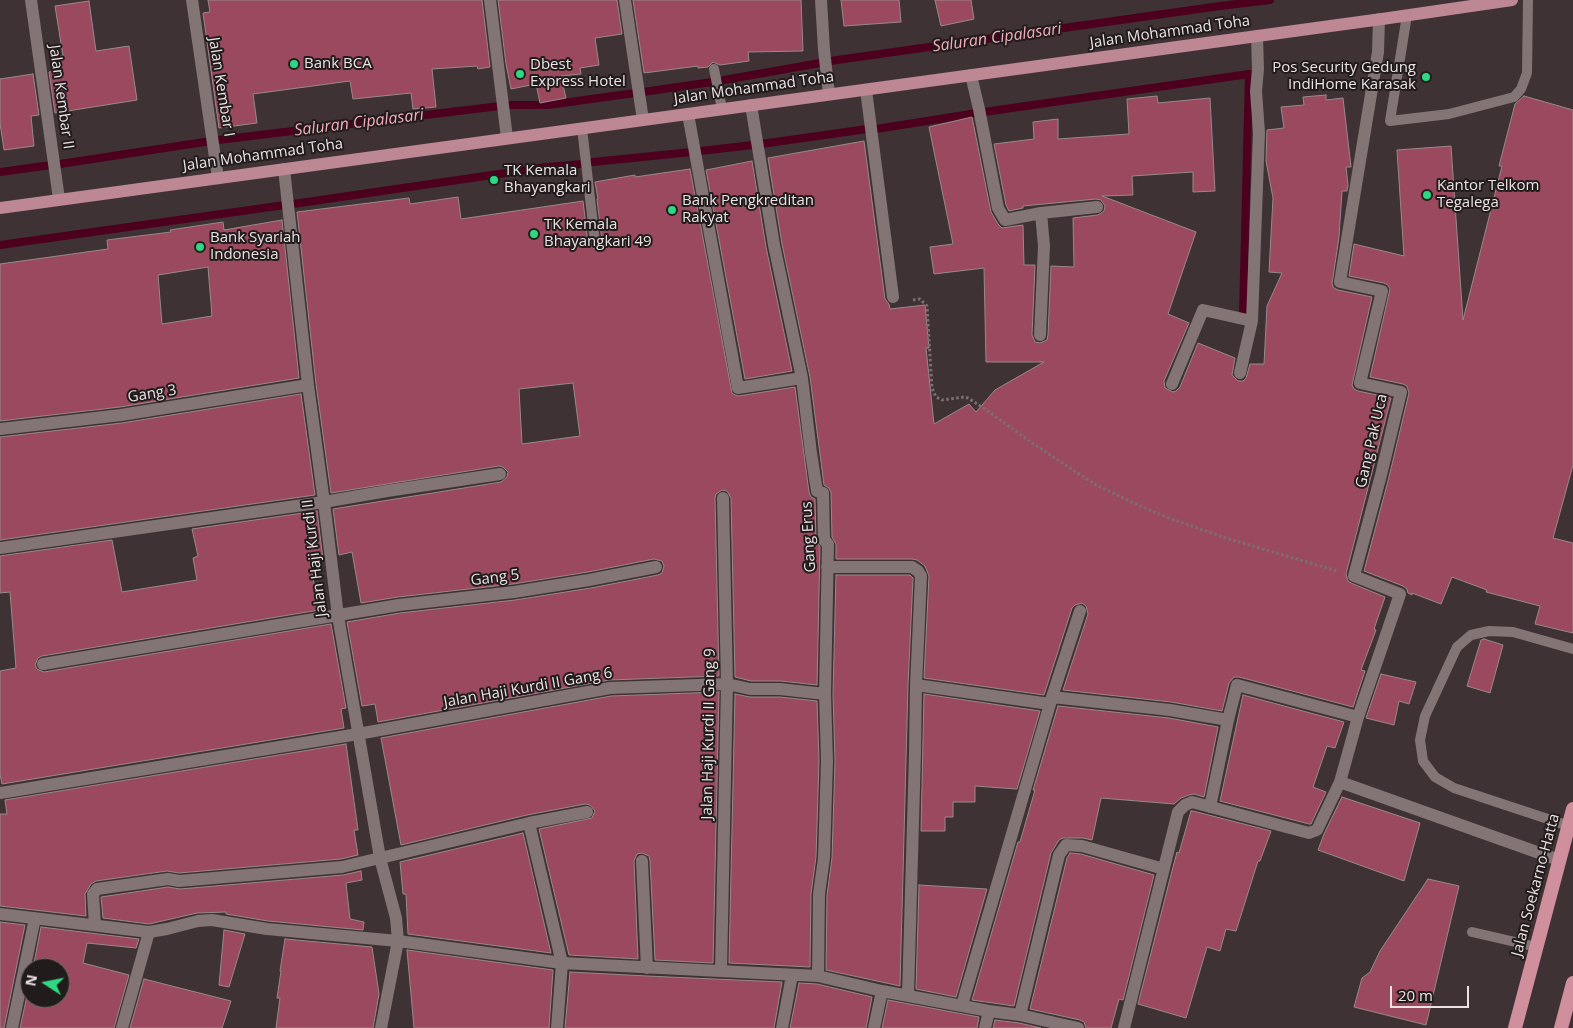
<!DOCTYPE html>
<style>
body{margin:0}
#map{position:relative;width:1573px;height:1028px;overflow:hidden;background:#3f3234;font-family:"Open Sans",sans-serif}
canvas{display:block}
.north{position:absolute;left:20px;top:958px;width:50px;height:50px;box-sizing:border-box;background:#211b1c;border:1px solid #726b6c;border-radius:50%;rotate:281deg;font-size:14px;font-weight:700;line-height:20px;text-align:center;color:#ebe2e4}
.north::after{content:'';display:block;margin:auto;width:18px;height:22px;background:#2ed883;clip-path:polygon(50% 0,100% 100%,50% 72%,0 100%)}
.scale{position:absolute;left:1390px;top:986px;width:79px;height:22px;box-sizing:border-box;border:2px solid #ebe2e4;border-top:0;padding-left:6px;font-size:15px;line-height:18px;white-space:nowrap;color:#ebe2e4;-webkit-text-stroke:4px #211b1c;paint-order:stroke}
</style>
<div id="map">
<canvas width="1573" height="1028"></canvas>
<div class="north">N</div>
<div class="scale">20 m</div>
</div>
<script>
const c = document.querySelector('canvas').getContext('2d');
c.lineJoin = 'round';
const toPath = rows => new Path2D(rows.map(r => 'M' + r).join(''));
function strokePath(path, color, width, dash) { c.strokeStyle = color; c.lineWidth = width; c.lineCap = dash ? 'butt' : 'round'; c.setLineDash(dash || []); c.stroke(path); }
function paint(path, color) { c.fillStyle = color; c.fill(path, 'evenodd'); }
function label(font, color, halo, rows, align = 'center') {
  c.font = font + ' "Open Sans",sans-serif'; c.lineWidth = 4; c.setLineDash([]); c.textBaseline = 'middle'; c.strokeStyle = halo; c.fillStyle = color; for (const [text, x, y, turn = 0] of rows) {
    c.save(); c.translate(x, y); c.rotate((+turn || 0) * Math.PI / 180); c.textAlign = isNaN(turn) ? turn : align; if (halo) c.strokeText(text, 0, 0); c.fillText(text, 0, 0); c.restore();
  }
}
strokePath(toPath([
 [724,80,837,60,1220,6,1270,0],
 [643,92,712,82],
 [509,105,548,105,635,93],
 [984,112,1249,74,1243,315],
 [876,129,977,113],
 [218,140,500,106],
 [761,144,867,129],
 [700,151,753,145],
 [593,162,692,152],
 [60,164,211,141],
 [0,172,51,165],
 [293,204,547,167,582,164],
 [0,245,285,205]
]), '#4c001d', 8);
const building = toPath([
 [208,0,482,0,490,67,478,69,477,66,432,69,436,107,413,109,411,93,353,99,350,81,253,94,257,123,219,128,203,13,210,12,208,0],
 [498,0,617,0,622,34,595,38,599,65,580,68,581,74,561,76,566,98,540,103,536,84,511,89,506,64,498,0],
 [633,0,801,0,803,51,748,52,749,61,720,65,713,62,708,67,698,68,698,66,644,73,633,0],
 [841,0,899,0,901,22,844,26,841,0],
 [935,0,971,0,974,19,941,26,935,0],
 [89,1,96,51,129,46,137,100,55,113,49,72,56,71,54,57,63,56,55,6,89,1],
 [33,74,39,115,31,116,34,146,4,150,0,123,0,79,33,74],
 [1326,95,1326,100,1343,98,1351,167,1346,167,1348,185,1347,191,1342,191,1339,237,1332,284,1334,288,1338,290,1372,297,1352,385,1354,389,1358,391,1391,398,1346,574,1348,581,1351,583,1385,597,1374,629,1376,630,1361,670,1365,671,1353,707,1239,677,1234,677,1229,683,1222,711,1171,702,1063,690,1088,614,1086,606,1082,603,1075,605,1072,608,1044,695,924,678,929,576,925,566,917,560,912,559,836,559,836,544,832,537,831,493,829,488,824,485,810,377,782,244,768,158,864,141,885,299,889,304,890,309,925,305,929,348,926,348,934,424,969,404,976,412,995,390,1044,362,986,362,984,268,934,274,930,247,953,244,929,127,972,117,991,212,998,224,1002,228,1023,225,1024,265,1035,265,1032,335,1035,342,1040,343,1047,340,1048,335,1051,266,1074,267,1073,218,1098,215,1104,211,1105,206,1101,200,1096,199,1023,206,1023,208,1009,211,1006,205,994,144,1034,139,1033,122,1058,119,1058,139,1129,134,1127,99,1157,96,1158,103,1210,98,1215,191,1193,192,1193,172,1132,176,1133,195,1102,196,1196,232,1168,314,1189,323,1164,381,1165,388,1173,392,1176,391,1180,387,1198,343,1235,358,1232,375,1238,381,1243,381,1246,378,1250,364,1264,364,1267,306,1282,273,1269,272,1273,198,1266,161,1267,130,1284,128,1281,107,1304,105,1303,97,1326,95],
 [1524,96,1573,110,1573,465,1553,538,1573,543,1573,633,1535,624,1540,606,1486,592,1487,590,1452,577,1441,604,1412,593,1412,595,1408,593,1407,589,1403,586,1364,571,1389,477,1409,393,1407,386,1403,384,1370,377,1390,289,1388,285,1384,283,1349,276,1354,244,1404,256,1397,150,1451,146,1463,320,1502,166,1499,166,1515,104,1524,96],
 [752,161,766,247,792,371,745,379,706,170,752,161],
 [690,169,732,393,735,395,739,396,795,387,809,492,811,497,815,499,816,540,820,547,817,685,781,681,751,681,735,677,731,498,727,491,722,490,716,494,715,498,719,676,609,680,378,722,375,704,362,706,347,622,400,613,515,600,591,588,658,575,662,573,664,566,662,561,654,559,588,572,513,584,398,597,361,603,352,552,339,555,333,509,501,482,507,477,508,472,503,467,499,466,331,493,316,384,297,212,409,198,410,204,458,197,461,219,583,201,588,243,590,246,595,249,599,247,602,241,597,199,598,199,595,182,635,175,635,177,690,169],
 [573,383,580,436,522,444,519,389,573,383],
 [282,220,299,378,120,407,0,421,0,264,108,249,107,240,171,232,170,230,223,222,224,230,282,220],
 [208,267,212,316,162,324,158,275,208,267],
 [301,394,315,495,0,540,0,437,122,423,301,394],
 [317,511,323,559,310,562,319,610,42,656,38,658,35,665,37,669,44,672,331,624,346,708,341,709,344,728,2,784,0,774,0,671,16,668,10,592,0,593,0,556,112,540,122,592,197,580,193,558,198,556,192,529,317,511],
 [836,575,910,575,913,578,908,685,900,986,826,970,827,895,832,858,835,761,833,694,836,575],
 [1484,639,1503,645,1490,693,1467,686,1481,640,1484,639],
 [1381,674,1416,682,1409,704,1399,701,1394,725,1366,718,1381,674],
 [719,692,713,963,655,960,650,861,649,856,642,853,637,854,634,861,638,959,569,955,539,829,592,818,595,811,590,805,585,804,527,815,401,845,381,738,611,696,719,692],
 [735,694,750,697,780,697,817,701,819,761,816,857,811,894,810,967,729,963,735,694],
 [924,694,1040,711,1017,789,975,786,975,802,953,802,953,817,945,817,945,831,921,831,924,694],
 [1243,695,1344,722,1335,748,1327,746,1313,787,1326,792,1311,824,1309,824,1220,801,1243,695],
 [1058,706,1169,718,1218,727,1204,797,1194,794,1189,795,1181,798,1174,804,1101,798,1092,840,1083,838,1063,838,1059,840,1051,853,1014,1006,972,1000,1018,842,1020,842,1035,790,1033,790,1058,706],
 [346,744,358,830,354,830,358,855,341,859,179,873,167,871,96,881,91,884,85,894,86,916,0,906,0,814,7,814,5,800,346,744],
 [1342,797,1420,823,1404,881,1318,850,1324,834,1342,797],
 [1191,811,1193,811,1271,831,1260,861,1258,861,1236,931,1226,929,1220,951,1207,947,1186,1018,1138,1004,1173,867,1177,852,1179,853,1191,811],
 [523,833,551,953,408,934,406,894,403,894,400,862,523,833],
 [1070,853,1081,854,1154,875,1123,1000,1119,999,1111,1028,1086,1028,1084,1022,1080,1020,1030,1009,1067,858,1070,853],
 [361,871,362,880,346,883,350,919,364,922,363,930,268,921,226,914,226,912,197,913,149,924,103,918,101,897,168,887,180,889,343,875,361,871],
 [1428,879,1459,886,1426,1025,1354,1007,1362,978,1370,972,1380,951,1428,879],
 [919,885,987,889,956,997,916,989,919,885],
 [0,922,25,925,4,1028,0,1028,0,922],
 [41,927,139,939,136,948,87,943,83,963,129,975,114,1028,20,1028,30,982,30,998,60,998,60,968,33,968,41,927],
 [224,930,245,934,229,987,219,985,224,930],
 [285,939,372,947,379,994,373,1028,276,1028,280,998,277,998,281,971,280,971,285,939],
 [407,950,553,970,549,1028,414,1028,407,950],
 [570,972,647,976,782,982,774,1028,565,1028,570,972],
 [144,979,231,1001,222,1028,130,1028,144,979],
 [799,983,817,984,872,997,866,1028,790,1028,799,983],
 [888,1000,979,1017,977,1028,882,1028,888,1000],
 [995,1020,1019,1023,1041,1028,993,1028,995,1020]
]);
paint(building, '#9b495e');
strokePath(building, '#98898b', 1);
strokePath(toPath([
 [913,300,920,299,927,306,932,388,936,397,942,400,964,397,968,398,988,411,1032,443,1096,485,1136,504,1166,517,1226,538,1337,571]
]), '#7b6f71', 3, [2.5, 2.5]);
strokePath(toPath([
 [1407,15,1390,121,1449,114,1514,97,1521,89,1527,73,1528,0],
 [714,69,722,109],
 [582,128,595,242],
 [1569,826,1454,788,1435,777,1423,761,1420,740,1425,716,1457,647,1471,635,1489,631,1513,632,1573,649],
 [1472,932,1537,947]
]), '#837476', 10);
strokePath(toPath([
 [31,0,59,199],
 [192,0,218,178],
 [490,0,507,138],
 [625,0,643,120],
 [821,0,824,50,829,94],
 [971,75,979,109,998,208,1005,220,1041,213,1044,246,1040,335],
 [866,90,893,297],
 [751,105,774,245,802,378,811,453,817,491,823,493,824,540,828,544,825,694,827,761,824,858,819,894,818,976],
 [688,114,738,388,802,378],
 [284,169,308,385,324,502,338,616,380,858,396,918,398,941,381,1028],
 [1041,213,1097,207],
 [1240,373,1252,321,1259,133,1256,91,1258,69,1257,36],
 [1172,384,1203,310,1252,321],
 [0,429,121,415,308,385],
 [0,548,324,502,387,491,500,474],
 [827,567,912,567,918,571,921,576,916,685,915,753,908,995],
 [43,664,399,605,514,592,589,580,656,567],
 [916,685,1050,704],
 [1052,697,1080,611],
 [1340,782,1559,860],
 [0,793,358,734,610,688,727,684,750,689,780,689,825,694],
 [1210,807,1228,720,1237,685,1358,717],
 [529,823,562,963,557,1028],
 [642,861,647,968],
 [0,914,149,932,167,929,198,921,212,920,267,929,398,941,562,963,818,976,882,991,989,1011,1020,1015,1078,1028],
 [95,925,93,894,97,889,168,879,179,881,342,867,529,823,587,812],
 [721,971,727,684,723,498],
 [962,1005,1052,697,1170,710,1228,720],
 [1020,1015,1059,855,1066,845,1082,846,1164,869],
 [12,1028,35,918],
 [122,1028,149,932],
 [782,1028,792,975],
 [874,1028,882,991],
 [985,1028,989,1011],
 [1124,1028,1178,812,1185,805,1192,802,1309,833,1317,830,1340,782,1358,717,1400,594,1354,576,1381,475,1401,392,1360,383,1382,291,1340,282,1378,52,1379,19]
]), '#837476', 12);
strokePath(toPath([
 [0,208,1389,18,1512,0]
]), '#bd8893', 12);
strokePath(toPath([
 [1515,1028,1573,809],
 [1561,1028,1573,983]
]), '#d08f9d', 14);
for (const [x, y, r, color] of [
 [294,64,5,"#2ed883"],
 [520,74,5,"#2ed883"],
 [1426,77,5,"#2ed883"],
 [494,180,5,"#2ed883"],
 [1427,195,5,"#2ed883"],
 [672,210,5,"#2ed883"],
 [534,234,5,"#2ed883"],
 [200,247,5,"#2ed883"]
]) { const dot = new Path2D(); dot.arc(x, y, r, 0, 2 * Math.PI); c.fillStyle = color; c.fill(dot); strokePath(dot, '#211b1c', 2); }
label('15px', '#ebe2e4', '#211b1c', [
 ["Jalan Mohammad Toha",1170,32,-8],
 ["Jalan Kembar I",221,87,81],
 ["Jalan Mohammad Toha",754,88,-8],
 ["Jalan Kembar II",61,97,82],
 ["Jalan Mohammad Toha",263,155,-8],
 ["Gang 3",152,394,-9],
 ["Gang Pak Uca",1372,441,-77],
 ["Gang Erus",809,537,-93],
 ["Jalan Haji Kurdi II",315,558,-97],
 ["Gang 5",495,578,-7],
 ["Jalan Haji Kurdi II Gang 6",528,688,-10],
 ["Jalan Haji Kurdi II Gang 9",709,734,-89],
 ["Jalan Soekarno-Hatta",1536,885,-75]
]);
label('15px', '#ebe2e4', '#211b1c', [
 ["Bank BCA",304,64],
 ["Dbest",530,65],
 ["Express Hotel",530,82],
 ["Pos Security Gedung",1416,68,"right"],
 ["IndiHome Karasak",1416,85,"right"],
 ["TK Kemala",504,171],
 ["Bhayangkari",504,188],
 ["Kantor Telkom",1437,186],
 ["Tegalega",1437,203],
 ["Bank Pengkreditan",682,201],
 ["Rakyat",682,218],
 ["TK Kemala",544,225],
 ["Bhayangkari 49",544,242],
 ["Bank Syariah",210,238],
 ["Indonesia",210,255]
], 'left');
label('italic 16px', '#f3acbb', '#211b1c', [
 ["Saluran Cipalasari",997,38,-8],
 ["Saluran Cipalasari",359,123,-7]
]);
</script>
